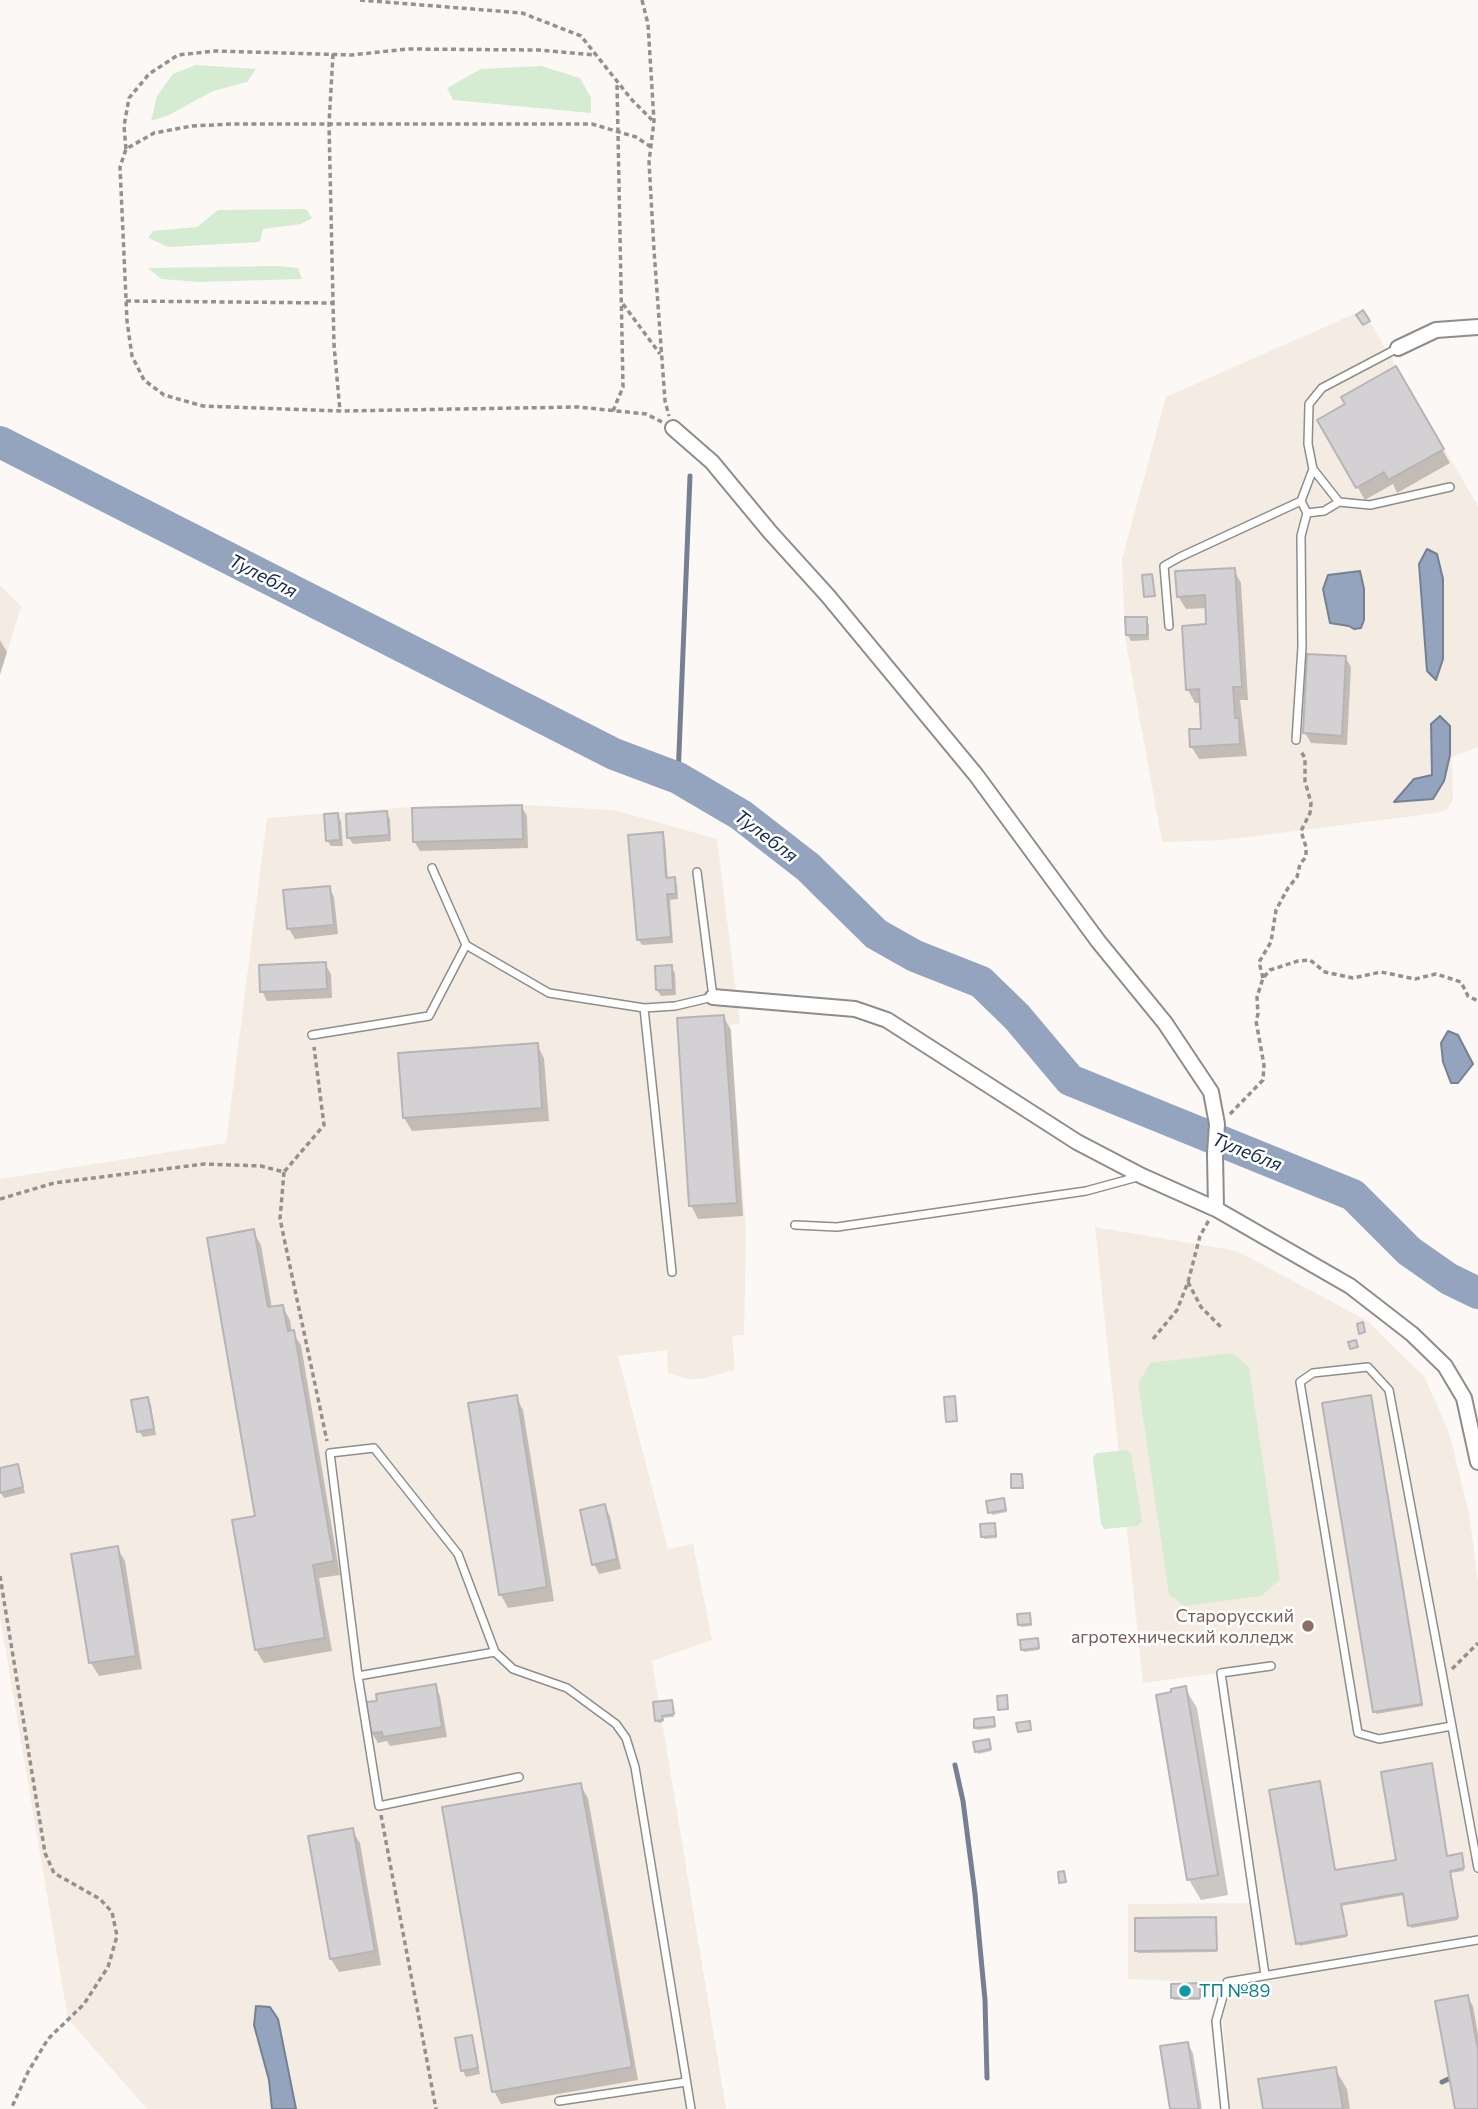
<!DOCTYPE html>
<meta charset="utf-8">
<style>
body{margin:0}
canvas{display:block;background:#fbf8f5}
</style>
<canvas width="1478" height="2109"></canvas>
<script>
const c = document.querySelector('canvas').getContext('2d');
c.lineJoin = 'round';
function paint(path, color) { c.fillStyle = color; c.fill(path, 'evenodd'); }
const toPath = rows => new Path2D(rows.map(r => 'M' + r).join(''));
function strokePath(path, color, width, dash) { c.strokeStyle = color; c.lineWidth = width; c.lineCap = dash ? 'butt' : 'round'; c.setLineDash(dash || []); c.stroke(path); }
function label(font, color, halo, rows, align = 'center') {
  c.font = font + ' Commissioner,sans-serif'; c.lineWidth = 5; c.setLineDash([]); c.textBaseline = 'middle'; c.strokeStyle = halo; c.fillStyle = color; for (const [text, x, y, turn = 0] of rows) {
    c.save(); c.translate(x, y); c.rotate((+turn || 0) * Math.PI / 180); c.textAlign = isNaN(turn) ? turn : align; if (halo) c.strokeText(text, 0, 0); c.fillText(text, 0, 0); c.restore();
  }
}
paint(toPath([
 [1363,310,1478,506,1478,747,1452,757,1453,800,1447,809,1438,813,1224,840,1162,842,1125,638,1122,559,1166,397],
 [0,585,21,606,0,677],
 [525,805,614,810,717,839,740,1024,730,1025,746,1230,744,1335,732,1336,735,1370,701,1379,687,1379,668,1373,667,1350,618,1356,668,1549,693,1544,712,1640,652,1661,726,2109,147,2109,68,2019,0,1617,0,1179,226,1143,267,818,410,807],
 [1095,1227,1237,1251,1366,1320,1424,1376,1449,1432,1469,1513,1478,1580,1478,2109,1229,2109,1222,2012,1203,1982,1128,1979,1128,1904,1259,1903,1219,1673,1143,1683]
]), '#f4ece3');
paint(toPath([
 [196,65,256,69,247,82,213,91,169,115,151,121,157,96,173,74],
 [541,66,580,78,591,98,591,113,453,100,447,88,481,69],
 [306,209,312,218,301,224,263,229,260,242,168,247,148,238,153,231,197,227,218,210],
 [277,266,298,268,302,279,199,282,161,279,148,268],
 [1232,1353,1249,1367,1280,1579,1261,1596,1185,1606,1169,1595,1138,1384,1150,1363],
 [1126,1450,1131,1453,1142,1522,1137,1526,1104,1529,1101,1524,1093,1457,1097,1453]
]), '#d5ecd3');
const water = toPath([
 [1427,549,1437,554,1443,579,1443,659,1436,680,1427,671,1419,564,1427,549],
 [1360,571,1364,589,1364,620,1361,628,1354,629,1349,626,1330,623,1323,589,1328,575,1360,571],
 [1440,716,1450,726,1450,755,1444,781,1433,799,1394,802,1414,779,1432,775,1431,724,1440,716],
 [1448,1031,1458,1035,1473,1064,1458,1083,1451,1083,1443,1062,1441,1043,1448,1031],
 [256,2006,270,2007,278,2019,296,2109,272,2109,269,2080,254,2025,256,2006]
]);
paint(water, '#94a4be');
strokePath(water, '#758092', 2);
paint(toPath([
 [1395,368,1450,463,1397,493,1393,484,1365,500,1319,421,1347,405],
 [1234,570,1241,583,1248,700,1240,700,1247,756,1199,759,1191,746,1203,730,1202,703,1195,703,1188,690,1208,626,1207,608,1186,609,1178,596],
 [1146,619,1149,625,1149,640,1131,641,1128,635],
 [0,640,7,652,0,674],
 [1345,657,1351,667,1347,745,1311,743,1305,733],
 [521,806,527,816,528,848,420,851,414,841],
 [386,813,390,819,391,841,353,844,349,838],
 [337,815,341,821,343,846,331,846,327,840],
 [662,834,665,840,668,879,674,879,677,885,678,899,670,900,673,943,642,945,638,939],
 [329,887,334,897,338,934,295,939,289,929,285,892],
 [325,964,331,974,332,998,267,1001,262,991],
 [671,967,675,973,676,995,661,996,657,990],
 [723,1016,731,1030,743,1216,698,1219,691,1205],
 [537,1045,544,1058,549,1121,412,1131,404,1118],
 [253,1231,261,1245,272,1308,282,1306,290,1320,292,1332,301,1345,340,1575,319,1578,332,1651,264,1663,256,1650,257,1517],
 [516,1397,523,1410,554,1601,508,1608,501,1595],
 [1370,1397,1423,1706,1376,1714,1375,1711],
 [148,1399,151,1405,156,1435,143,1437,139,1431],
 [17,1466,25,1493,4,1498,0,1492,0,1470],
 [1003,1500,1007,1512,992,1515,988,1503],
 [604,1506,610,1516,621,1569,599,1574,594,1564],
 [994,1525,997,1538,984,1539,983,1536],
 [117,1548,125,1561,142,1669,99,1676,91,1663,73,1555],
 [1029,1615,1032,1626,1021,1627,1020,1625],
 [1038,1642,1039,1650,1024,1652,1023,1650],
 [435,1686,440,1696,447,1737,390,1746,387,1741,378,1743,372,1733,368,1704],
 [1185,1688,1197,1708,1228,1895,1201,1900,1189,1880,1158,1696],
 [672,1704,674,1717,662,1718,663,1722,659,1723,657,1721],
 [994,1722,995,1728,977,1730,976,1727],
 [990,1743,991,1751,978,1754,977,1751],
 [1432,1767,1447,1858,1462,1858,1464,1871,1450,1873,1458,1920,1411,1928,1405,1895,1341,1906,1347,1937,1299,1946,1320,1785,1335,1872,1398,1861],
 [580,1785,588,1798,638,2080,501,2104,494,2091],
 [352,1830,360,1843,381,1965,339,1972,331,1959,310,1837],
 [1215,1919,1217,1952,1138,1953,1137,1951],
 [1199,1985,1200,2000,1174,2000,1173,1998],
 [1467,1997,1473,2006,1478,2034,1478,2109,1456,2109],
 [471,2037,474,2043,480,2074,466,2077,463,2071],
 [1188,2044,1193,2053,1202,2109,1171,2109],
 [1335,2069,1347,2089,1350,2109,1264,2109]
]), '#0003');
strokePath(toPath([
 [678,778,690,476],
 [955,1765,963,1801,975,1894,985,2000,987,2078],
 [1442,2082,1453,2077]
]), '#758092', 5);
strokePath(toPath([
 [0,442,614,754,678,778,741,815,808,867,876,934,915,956,981,982,1017,1017,1070,1080,1353,1195,1409,1251,1449,1279,1478,1293]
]), '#94a4be', 32);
const building = toPath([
 [1363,310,1370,321,1363,325,1356,315,1363,310],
 [1396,366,1444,449,1388,480,1384,472,1356,488,1317,420,1345,404,1341,397,1396,366],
 [1235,568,1242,687,1233,687,1235,718,1239,718,1240,744,1190,747,1189,729,1201,729,1199,689,1186,690,1182,626,1206,624,1205,595,1177,597,1175,571,1235,568],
 [1152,574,1155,596,1144,597,1142,575,1152,574],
 [1125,617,1147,617,1147,635,1126,635,1125,617],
 [1307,654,1346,656,1342,736,1303,733,1307,654],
 [522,805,523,839,413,842,412,808,522,805],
 [387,811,389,835,347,838,346,814,387,811],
 [338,813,340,840,326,841,324,814,338,813],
 [663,832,666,878,675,877,676,894,667,894,671,937,637,940,628,835,663,832],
 [330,886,334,925,287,929,283,890,330,886],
 [326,962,327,989,260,992,259,965,326,962],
 [672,965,673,990,656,990,655,966,672,965],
 [724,1015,737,1203,689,1206,677,1018,724,1015],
 [538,1043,542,1108,403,1118,398,1053,538,1043],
 [254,1229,268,1307,283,1305,288,1331,294,1330,334,1561,313,1565,325,1638,255,1650,232,1520,255,1516,207,1238,254,1229],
 [1363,1322,1365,1332,1359,1334,1357,1324,1363,1322],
 [1356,1340,1358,1347,1350,1349,1348,1342,1356,1340],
 [517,1395,547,1587,499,1595,468,1403,517,1395],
 [1371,1395,1422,1704,1373,1712,1322,1403,1371,1395],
 [955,1396,957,1421,946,1422,944,1397,955,1396],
 [148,1397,154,1429,137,1432,131,1400,148,1397],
 [18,1464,23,1487,0,1493,0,1468,18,1464],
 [1011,1474,1022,1474,1023,1488,1011,1488,1011,1474],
 [1004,1498,1006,1510,988,1513,986,1501,1004,1498],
 [605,1504,617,1559,592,1565,580,1510,605,1504],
 [995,1523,996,1536,981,1537,980,1524,995,1523],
 [118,1546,136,1656,89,1663,71,1554,118,1546],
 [1030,1613,1031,1624,1018,1625,1017,1614,1030,1613],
 [1038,1638,1039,1648,1021,1650,1020,1640,1038,1638],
 [436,1684,442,1727,383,1737,382,1732,371,1733,366,1702,377,1701,376,1694,436,1684],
 [1186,1686,1218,1875,1187,1880,1156,1695,1171,1692,1171,1689,1186,1686],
 [1007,1695,1008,1709,998,1710,997,1696,1007,1695],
 [672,1700,674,1714,662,1716,663,1720,655,1721,653,1702,672,1700],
 [994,1717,995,1726,974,1728,974,1719,994,1717],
 [1030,1721,1031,1730,1018,1732,1016,1723,1030,1721],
 [989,1739,991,1749,975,1752,973,1742,989,1739],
 [1432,1763,1447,1856,1462,1853,1464,1868,1450,1871,1458,1917,1408,1926,1403,1893,1341,1904,1347,1935,1296,1944,1269,1790,1320,1781,1335,1870,1396,1860,1381,1772,1432,1763],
 [581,1783,632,2067,492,2092,442,1807,581,1783],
 [353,1828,375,1951,330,1959,308,1836,353,1828],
 [1064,1871,1066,1882,1059,1883,1058,1872,1064,1871],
 [1216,1917,1217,1950,1135,1951,1135,1918,1216,1917],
 [1200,1983,1200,1998,1171,1998,1171,1984,1200,1983],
 [1468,1995,1478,2050,1478,2109,1455,2109,1435,2001,1468,1995],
 [472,2035,478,2068,461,2071,455,2038,472,2035],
 [1188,2042,1199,2109,1170,2109,1160,2046,1188,2042],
 [1336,2067,1343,2109,1263,2109,1258,2079,1336,2067]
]);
paint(building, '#d3d1d4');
strokePath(building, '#b7b4b7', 2);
const lane = toPath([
 [1398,348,1322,388,1309,404,1308,444,1313,469,1339,502,1370,505,1450,487],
 [1313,469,1301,501,1307,513,1324,511,1339,502],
 [1169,626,1164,566,1180,557,1301,501],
 [1296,740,1302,647,1301,536,1307,513],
 [432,868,466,945,549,993,644,1008,675,1006,713,997,697,872],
 [644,1008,672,1272],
 [312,1035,429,1016,466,945],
 [795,1225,837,1227,1086,1191,1141,1176],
 [495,1652,358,1676,330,1453,374,1448,458,1554,495,1652,513,1669,567,1688,616,1724,626,1738,635,1767,691,2109],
 [358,1676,379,1806,519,1777],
 [1452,1726,1379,1739,1358,1733,1300,1382,1313,1373,1368,1367,1389,1390,1443,1678,1478,1868],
 [1265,1975,1221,1673,1271,1666],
 [559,2101,686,2082],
 [1225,2109,1216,2021,1227,1982,1478,1940]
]);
const street = toPath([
 [1398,348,1436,330,1478,327],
 [673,428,712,462,770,532,828,596,976,775,1098,941,1165,1023,1211,1092,1217,1124,1215,1154,1216,1209],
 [713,997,855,1009,887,1020,1077,1142,1142,1176,1216,1209,1350,1286,1412,1334,1445,1366,1464,1398,1478,1462]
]);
strokePath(lane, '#8f8d8a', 10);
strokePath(street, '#8f8d8a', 18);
strokePath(toPath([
 [360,0,522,13,581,36,632,100,652,120],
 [642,0,648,24,654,121,649,162,654,250,665,401,669,416],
 [333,54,329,124,334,345,340,411],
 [651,147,636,137,592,124,232,124,192,126,154,133,126,149,120,167,127,321,132,356,144,380,164,395,203,406,340,411,578,407,646,414,662,422],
 [126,149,124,126,129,98,149,74,178,55,215,51,351,55,408,49,539,50,595,55],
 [126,301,334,303],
 [623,304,660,354],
 [613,411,623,387,617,83],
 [1263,978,1259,962,1271,942,1276,910,1288,888,1297,877,1300,864,1306,857,1306,847,1301,831,1310,813,1311,803,1305,781,1305,758,1300,750],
 [1230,1114,1263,1080,1264,1065,1256,1021,1258,1014,1257,997,1263,978,1270,970,1298,961,1310,960,1325,972,1353,978,1381,972,1415,979,1436,974,1461,982,1468,996,1478,1001],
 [284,1172,280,1219,327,1441],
 [0,1199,54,1183,204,1164,261,1166,284,1172,324,1125,314,1047],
 [1188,1282,1201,1307,1222,1328],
 [1153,1339,1177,1310,1188,1282,1200,1236,1209,1220],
 [0,1576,45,1853,54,1873,100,1899,112,1912,117,1936,108,1967,84,2004,48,2039,28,2072,11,2109],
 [1452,1669,1478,1643],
 [381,1815,436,2109]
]), '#93918f', 3.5, [5, 3.5]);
strokePath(lane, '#fff', 7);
strokePath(street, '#fff', 14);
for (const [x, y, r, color] of [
 [1308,1626,7,"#8d6e63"],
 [1185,1991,7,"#0f9aa8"]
]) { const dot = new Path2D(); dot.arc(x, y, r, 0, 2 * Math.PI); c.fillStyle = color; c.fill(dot); strokePath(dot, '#fff', 2.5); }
label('18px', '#785e54', '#fff', [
 ["Старорусский",1294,1616],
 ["агротехнический колледж",1294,1637]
], 'right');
label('18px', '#0d838f', '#fff', [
 ["ТП №89",1199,1991]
], 'left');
label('italic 19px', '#162a4f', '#fff', [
 ["Тулебля",263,576,27],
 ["Тулебля",766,836,37],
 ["Тулебля",1247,1152,22]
]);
</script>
